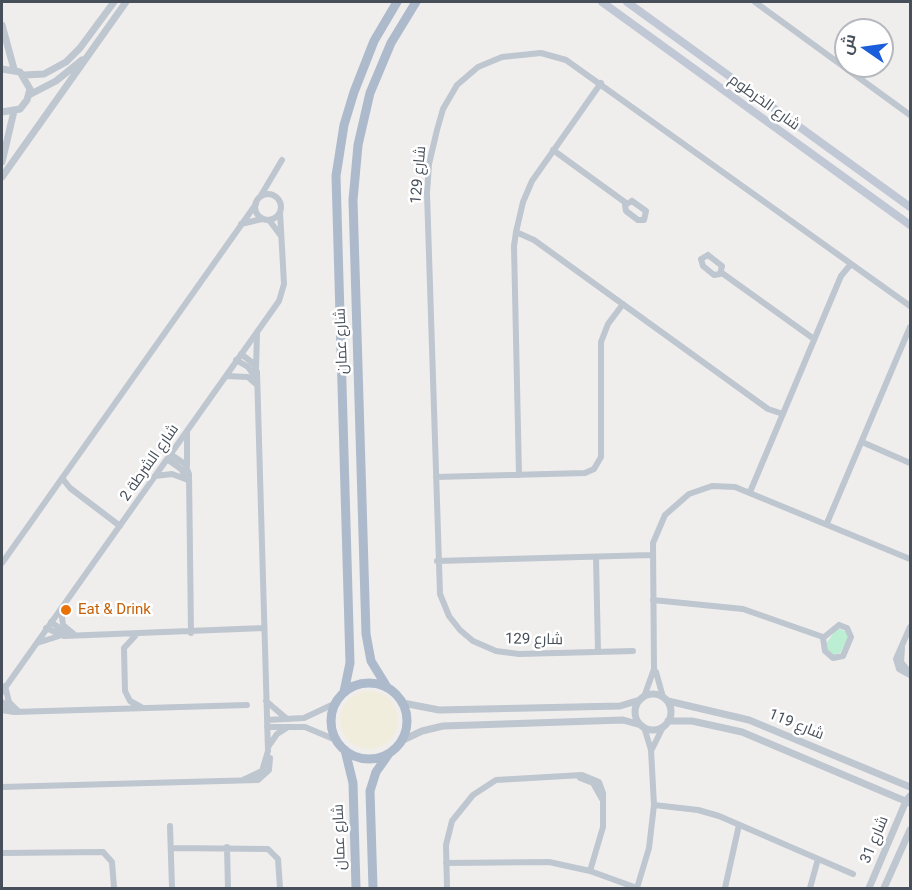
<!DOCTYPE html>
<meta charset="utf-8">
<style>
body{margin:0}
#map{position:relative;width:912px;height:890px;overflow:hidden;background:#f0eded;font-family:Roboto,Cairo,sans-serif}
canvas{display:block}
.frame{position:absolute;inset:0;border:3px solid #464f5a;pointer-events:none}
.north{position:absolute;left:834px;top:18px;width:60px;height:60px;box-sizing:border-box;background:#fff;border:2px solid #b5b9bd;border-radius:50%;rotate:283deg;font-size:16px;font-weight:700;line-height:24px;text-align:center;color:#464f5a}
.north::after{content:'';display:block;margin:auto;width:21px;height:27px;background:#1b5edb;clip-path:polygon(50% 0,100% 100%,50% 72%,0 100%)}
</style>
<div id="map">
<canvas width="912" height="890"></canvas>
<div class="frame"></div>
<div class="north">ش</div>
</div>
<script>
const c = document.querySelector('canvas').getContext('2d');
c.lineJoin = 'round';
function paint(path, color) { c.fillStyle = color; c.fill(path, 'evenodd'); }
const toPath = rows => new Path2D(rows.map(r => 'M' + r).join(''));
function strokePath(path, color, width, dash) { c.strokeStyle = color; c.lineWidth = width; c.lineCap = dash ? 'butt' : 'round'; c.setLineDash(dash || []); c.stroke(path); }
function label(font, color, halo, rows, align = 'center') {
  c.font = font + ' Roboto,Cairo,sans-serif'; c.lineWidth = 5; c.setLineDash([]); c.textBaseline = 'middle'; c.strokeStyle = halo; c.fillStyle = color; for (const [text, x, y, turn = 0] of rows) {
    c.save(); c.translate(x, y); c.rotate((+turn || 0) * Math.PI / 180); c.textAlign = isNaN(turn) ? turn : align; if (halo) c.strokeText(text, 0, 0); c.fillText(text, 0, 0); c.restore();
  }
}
paint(toPath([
 [837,628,847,632,848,639,841,652,833,656,828,652,826,644]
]), '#bbeed3');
paint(toPath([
 '340 720a29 29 0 1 1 58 0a29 29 0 1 1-58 0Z'
]), '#f1eddd');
strokePath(toPath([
 [755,2,910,115],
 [553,150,626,203],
 '255 207a13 13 0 1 1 26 0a13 13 0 1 1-26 0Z',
 [260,197,282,160],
 [632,201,646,211,644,220,638,220,626,211,625,205,632,201],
 [269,220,281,236],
 [241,224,262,219],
 [516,232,534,240,768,409,783,414],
 [708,255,722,266,720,274,714,275,703,266,701,259,708,255],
 [722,273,814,339],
 [241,354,254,364,257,372,268,751,262,771,243,780],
 [236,360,248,367,256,378],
 [256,369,257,334],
 [226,376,248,377,257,385],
 [862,442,910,463],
 [170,454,185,464,189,474,191,633],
 [167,459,181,469,187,479],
 [187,466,187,432],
 [519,475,514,246,516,232,523,202,532,181,601,83],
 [155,476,172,474,188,480],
 [436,477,585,473,594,469,601,457,601,342,608,324,623,304],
 [62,478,70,488,120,526],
 [750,492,841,276,851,264],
 [827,523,910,327],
 [596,557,598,652],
 [437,561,652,555],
 [2,563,256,204],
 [653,600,743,609,823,637],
 [61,609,63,625,75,635],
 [51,622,69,635],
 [839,625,847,628,851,637,843,656,833,658,825,651,823,638,839,625],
 [910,627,896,659,899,669,910,675],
 [46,628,64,636,264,628],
 [136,635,124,648,125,691,130,701,141,707],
 [37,643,59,636],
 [902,648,901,662,910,673],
 [633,651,519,654,496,651,473,641,460,630,449,616,440,594,427,193,429,164,437,130,443,109,457,85,478,67,502,57,541,53,566,60,910,306],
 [656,672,663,697],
 [5,686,9,702,18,711],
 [2,692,279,301,284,284,280,212],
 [644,697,654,669,653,543,665,515,689,494,712,486,735,487,910,559],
 [266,701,287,719],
 [2,702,12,709],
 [2,710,14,712,247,705],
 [267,720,304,718,336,703],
 [267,727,305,727,336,740],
 [268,747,277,734,288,727],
 [652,749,663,727],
 [580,778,593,783,602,799],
 [2,787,258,780,269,770,270,758],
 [654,805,698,810,719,816,853,874],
 [170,826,172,888],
 [227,847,228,888],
 [171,848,268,849,278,859,280,888],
 [2,853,103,852,112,862,114,888],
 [446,863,549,862,590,871,637,888],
 [447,888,446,845,452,821,473,795,496,780,582,775,599,782,603,793,603,827,590,871],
 [637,888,649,848,654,805,651,750,644,727],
 [725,888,739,825],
 [810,888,818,859]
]), '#bec6cf', 6);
strokePath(toPath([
 [2,25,14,69],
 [2,69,20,72,30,89,27,100,20,109,2,112],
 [24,75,44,74,66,62,80,48,114,2],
 [29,95,56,81,82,60],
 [2,162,14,111],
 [2,177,126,2],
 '635 712a18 18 0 1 1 36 0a18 18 0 1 1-36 0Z',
 [668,701,749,720,910,787],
 [403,703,439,710,620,706,640,700],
 [668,721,692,721,742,732,910,803],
 [401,741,422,731,443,726,623,720,641,725],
 [869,888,906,801,910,796],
 [884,888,910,830]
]), '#bec6cf', 7);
strokePath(toPath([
 [602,2,910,225],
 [627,2,910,207]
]), '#c0c8d6', 8);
strokePath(toPath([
 '331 721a38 38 0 1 1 76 0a38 38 0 1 1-76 0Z',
 [387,687,371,661,366,634,353,200,358,145,370,93,391,43,416,2],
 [344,692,350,663,336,176,344,125,354,92,374,41,397,2],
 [345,750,353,783,356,888],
 [373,888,370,791,376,772,388,755]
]), '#adbacc', 9);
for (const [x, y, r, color] of [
 [66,610,6,"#e8710a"]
]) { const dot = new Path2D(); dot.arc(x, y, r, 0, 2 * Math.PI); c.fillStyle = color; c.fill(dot); strokePath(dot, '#fff', 2); }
label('15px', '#464f5a', '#fff', [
 ["شارع الخرطوم",764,103,36],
 ["شارع 129",419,175,-85],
 ["شارع عمان",342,341,-92],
 ["شارع الشرطة 2",150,463,-55],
 ["شارع 129",534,640,1],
 ["شارع 119",796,725,22],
 ["شارع عمان",340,837,-92],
 ["شارع 31",875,840,-67]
]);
label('15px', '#c56008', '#fff', [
 ["Eat & Drink",78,610]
], 'left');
</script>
